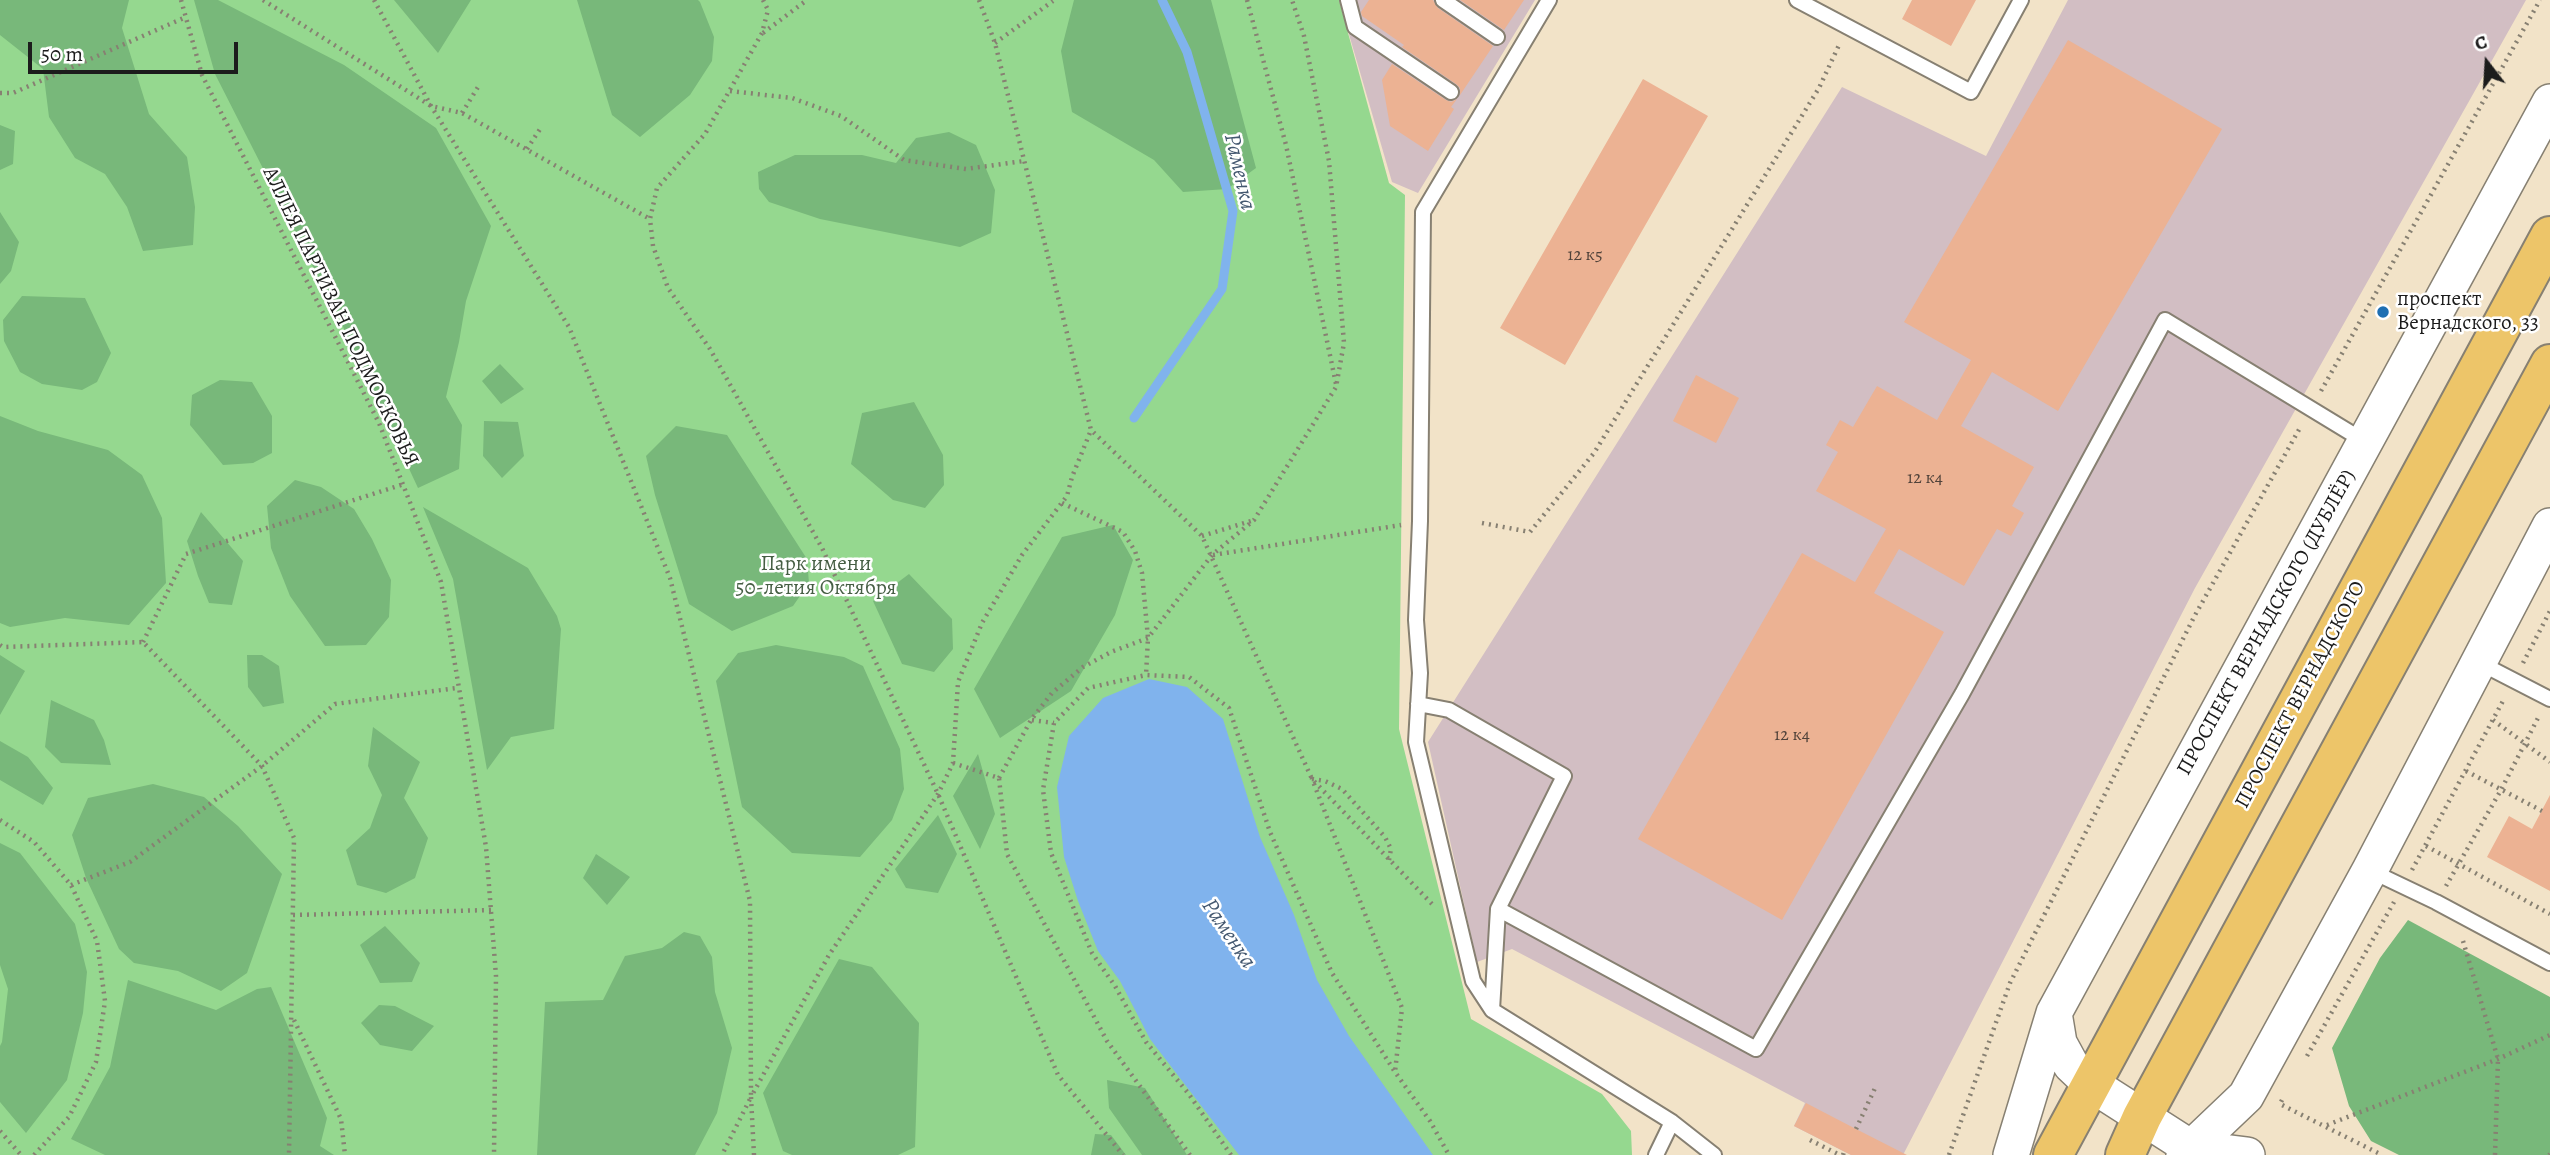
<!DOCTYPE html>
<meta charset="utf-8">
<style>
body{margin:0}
#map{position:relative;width:2550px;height:1155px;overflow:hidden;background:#f2e3c8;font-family:Alegreya,serif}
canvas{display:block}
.north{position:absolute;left:2452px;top:28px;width:70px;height:70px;-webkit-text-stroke:5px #fff;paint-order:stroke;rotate:343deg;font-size:19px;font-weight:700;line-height:28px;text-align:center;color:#1c1c1c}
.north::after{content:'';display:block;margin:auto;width:24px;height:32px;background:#1c1c1c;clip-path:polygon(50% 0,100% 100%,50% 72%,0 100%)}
.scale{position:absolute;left:28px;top:42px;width:210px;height:32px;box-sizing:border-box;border:4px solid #1c1c1c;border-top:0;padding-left:9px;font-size:21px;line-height:24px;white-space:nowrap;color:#1c1c1c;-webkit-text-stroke:5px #fff;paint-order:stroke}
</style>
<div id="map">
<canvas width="2550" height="1155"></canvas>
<div class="north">С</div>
<div class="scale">50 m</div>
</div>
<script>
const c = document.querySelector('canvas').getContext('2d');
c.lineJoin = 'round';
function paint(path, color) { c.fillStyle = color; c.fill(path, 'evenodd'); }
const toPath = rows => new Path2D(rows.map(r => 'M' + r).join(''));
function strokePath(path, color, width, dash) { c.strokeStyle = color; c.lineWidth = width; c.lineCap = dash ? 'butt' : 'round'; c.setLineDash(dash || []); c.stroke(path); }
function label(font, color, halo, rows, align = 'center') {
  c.font = font + ' Alegreya,serif'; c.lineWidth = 5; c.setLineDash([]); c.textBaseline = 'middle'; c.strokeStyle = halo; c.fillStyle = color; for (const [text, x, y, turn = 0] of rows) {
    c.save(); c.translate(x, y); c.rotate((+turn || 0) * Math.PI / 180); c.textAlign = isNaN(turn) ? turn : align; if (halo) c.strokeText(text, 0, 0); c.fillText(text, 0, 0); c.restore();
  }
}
paint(toPath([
 [1339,0,1535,0,1418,193,1392,182],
 [2068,0,2526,0,2195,588,1903,1155,1851,1155,1794,1126,1805,1103,1512,949,1477,962,1428,742,1842,87,1986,156]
]), '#d2bec3');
paint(toPath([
 [0,0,1339,0,1389,183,1405,195,1399,729,1471,1019,1602,1094,1631,1131,1632,1155,0,1155]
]), '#95d88f');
paint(toPath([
 [0,0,129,0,122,28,149,114,187,157,195,207,193,245,143,251,127,207,105,174,75,158,49,117,43,69,0,35],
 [194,0,218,0,344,65,436,128,491,226,466,301,459,342,446,397,462,425,459,469,418,488,338,316,215,74],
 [394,0,471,0,438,53],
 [577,0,698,0,700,2,714,37,712,61,690,95,640,137,612,115],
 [1074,0,1211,0,1256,168,1227,189,1183,192,1154,160,1072,112,1061,51],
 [0,125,15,131,13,164,0,170],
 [949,132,976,145,995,190,991,233,960,247,820,219,769,202,759,189,758,172,795,155,862,155,896,163,916,138],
 [0,212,19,242,11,271,0,284],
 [22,296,85,298,111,353,97,382,82,390,42,384,20,372,4,341,3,320],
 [500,364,524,389,501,404,482,381],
 [220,380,252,382,272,416,272,453,253,463,223,465,190,425,192,395],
 [914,402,943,455,944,485,925,508,893,500,851,464,862,413],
 [0,416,38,431,108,450,142,475,162,518,166,583,129,625,65,618,10,627,0,623],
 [484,421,518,422,524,456,502,478,483,456],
 [676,426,727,435,807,559,809,583,793,606,732,631,689,604,655,495,646,456],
 [295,480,321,487,354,509,372,539,391,580,389,617,366,645,325,646,290,596,271,548,267,506],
 [423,507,528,568,557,616,561,629,554,729,511,737,487,770,453,579],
 [201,512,243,561,232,605,209,603,198,576,187,541],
 [1113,525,1133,560,1115,615,1071,691,1000,738,974,689,1062,537],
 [909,574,952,619,953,649,934,672,902,664,873,601],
 [776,645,844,657,863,666,900,749,904,789,892,820,860,857,792,853,742,807,716,681,738,653],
 [0,655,25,671,0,715],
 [247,655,262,655,279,666,284,703,263,707,248,687],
 [51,700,94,720,104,740,111,765,61,763,45,747],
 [373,727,420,762,404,798,428,838,415,878,386,893,357,885,346,850,370,828,382,795,368,766],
 [0,741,28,757,53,788,43,805,0,780],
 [978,754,995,814,980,849,953,796],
 [153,784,204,797,238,826,282,874,247,973,221,991,178,971,134,963,119,949,86,878,72,835,88,798],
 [938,815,957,854,938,893,906,888,895,869],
 [0,843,20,853,75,924,87,972,83,1013,67,1080,26,1133,0,1102,0,1046,2,1042,8,989,0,965],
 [596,854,630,877,607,905,583,878],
 [2408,920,2550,997,2550,1155,2399,1155,2371,1141,2349,1106,2332,1048,2380,958],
 [385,926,420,963,412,982,380,983,360,945],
 [684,932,700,936,712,957,715,992,732,1048,717,1113,695,1155,537,1155,545,1002,603,1000,625,956,662,948],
 [839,959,872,967,919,1023,915,1147,898,1155,792,1155,783,1151,763,1093],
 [128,980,216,1010,257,989,271,987,327,1118,320,1146,334,1155,105,1155,71,1139,110,1067],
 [379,1005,395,1006,434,1026,412,1051,380,1045,361,1023],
 [1107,1080,1145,1088,1187,1155,1142,1155,1109,1108],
 [1095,1134,1111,1135,1126,1155,1091,1155]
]), '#78b87a');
paint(toPath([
 [1149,679,1187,687,1223,719,1260,837,1294,915,1317,980,1349,1036,1433,1155,1239,1155,1150,1039,1120,981,1098,951,1078,901,1064,857,1057,787,1069,736,1103,698]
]), '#80b3ed');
strokePath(toPath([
 [1134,418,1222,289,1233,211,1187,52,1162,0]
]), '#80b3ed', 9);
paint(toPath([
 [1369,0,1433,0,1438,8,1493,46,1460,95,1460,88,1456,84,1402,47,1404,45,1362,16,1361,12],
 [1460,0,1524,0,1504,30],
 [1912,0,1976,0,1951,46,1902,19],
 [2068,40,2222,129,2058,411,1992,372,1961,426,2034,467,2012,506,2024,513,2011,536,1997,529,1964,586,1899,549,1874,593,1944,632,1782,920,1638,839,1802,553,1855,582,1886,529,1816,491,1838,452,1826,445,1840,420,1853,427,1877,386,1937,420,1971,360,1904,322],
 [1392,64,1446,100,1451,102,1457,99,1451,107,1454,109,1428,151,1390,126,1382,80],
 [1643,79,1708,116,1565,365,1500,328],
 [1696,375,1739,398,1716,443,1673,421],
 [2550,795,2550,891,2487,857,2509,816,2532,829],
 [1806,1103,1856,1129,1907,1155,1851,1155,1794,1126]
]), '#ecb293');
const service = toPath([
 [1348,0,1355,27,1451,92],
 [1443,0,1497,37],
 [1549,0,1423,212,1420,521,1416,620,1420,673,1416,742,1473,981,1492,1010,1672,1122,1714,1155],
 [1797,0,1971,92,2021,0],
 [2480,663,2550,699],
 [1418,704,1449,710,1564,776,1498,909],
 [2371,871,2436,902,2550,963],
 [1492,1010,1498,909,1756,1049,1962,694,2165,320,2364,441],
 [1656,1155,1672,1122]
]);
const tertiary = toPath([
 [2054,1013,2059,1043,2071,1065,2091,1084,2191,1148,2197,1155],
 [2191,1148,2247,1155],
 [2011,1155,2054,1013,2550,102],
 [2184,1155,2246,1096,2370,870,2550,526]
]);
const primary = toPath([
 [2053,1155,2550,236],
 [2125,1155,2142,1117,2550,364]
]);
strokePath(service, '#878072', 18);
strokePath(tertiary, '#878072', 38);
strokePath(primary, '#878072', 42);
strokePath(toPath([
 [181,0,202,75,379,423,441,582,486,847,496,976,494,1155],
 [263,0,431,106,462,113,650,219],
 [374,0,431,106,569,327,670,578,750,901,751,1097,722,1155],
 [763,0,768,10,762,33,705,134,657,188,650,219,653,246,668,288,710,349,822,548,938,794,1058,1075,1123,1155],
 [979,0,995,43,1091,430,1202,536,1312,779,1432,904],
 [1247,0,1286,145,1336,384],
 [763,33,807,0],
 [995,43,1053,1],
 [730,91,792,98,841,116,904,160,966,169,1024,161],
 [0,93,13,93,186,17],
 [462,113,478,87],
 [527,149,542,126],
 [2321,391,2540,0],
 [1062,503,1123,532,1135,551,1142,573,1148,638,1146,675],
 [1482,523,1530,532,1594,453,1819,88,1840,43],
 [1202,536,1251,521],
 [1213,555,1401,525],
 [143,642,186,554,404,484],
 [0,645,3,647,143,642,262,766,294,838,289,1155],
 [2523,663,2550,611],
 [1032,720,1054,723],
 [2493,720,2550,762],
 [953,763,999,778,1007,854,1107,1041,1190,1155],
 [2466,771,2542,811],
 [999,778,1031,720,1052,693,1083,667,1111,652,1148,638,1212,555,1254,520,1336,387,1344,343,1329,161,1304,36,1292,0],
 [0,820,34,842,71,885,97,941,105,1001,96,1062,69,1117,34,1155],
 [2426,846,2550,914],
 [1389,860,1391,849,1385,837,1342,789,1325,781,1312,779,1402,1008,1395,1072],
 [2412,870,2504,699],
 [71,885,130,862,262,766,335,704,457,688],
 [2446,886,2501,790,2539,716],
 [293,915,491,910],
 [2463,941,2498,1059,2495,1155],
 [294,1020,341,1119,345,1155],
 [2307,1056,2394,902],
 [2282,1100,2280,1104,2382,1155],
 [2327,1125,2498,1059,2550,1035],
 [1856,1129,1876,1086],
 [0,1131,21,1155],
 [1810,1140,1840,1155],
 [754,1155,751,1097,829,955,938,794,953,763,958,682,982,623,1022,555,1067,496,1072,477,1091,430],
 [1231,1155,1188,1093,1146,1042,1115,986,1092,953,1051,853,1043,790,1054,723,1088,688,1146,675,1189,677,1229,708,1270,832,1332,973,1395,1072,1430,1121,1449,1155],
 [1843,1155,1844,1152],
 [1949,1155,2010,983,2194,617,2301,426],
 [2549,1155,2550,1154]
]), '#878072', 4.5, [2, 5]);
strokePath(service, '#fff', 14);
strokePath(tertiary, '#fff', 35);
strokePath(primary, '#edc569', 38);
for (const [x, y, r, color] of [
 [2383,312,7,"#1f6fb2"]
]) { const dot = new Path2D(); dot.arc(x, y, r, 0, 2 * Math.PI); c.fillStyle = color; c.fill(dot); strokePath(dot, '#fff', 2.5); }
label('18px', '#50423a', null, [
 ["12 к5",1585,256],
 ["12 к4",1925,479],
 ["12 к4",1792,736]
]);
label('21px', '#1c1c1c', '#fff', [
 ["проспект",2397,300],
 ["Вернадского, 33",2397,324]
], 'left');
label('21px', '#1c1c1c', '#fff', [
 ["АЛЛЕЯ ПАРТИЗАН ПОДМОСКОВЬЯ",340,317,64],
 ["ПРОСПЕКТ ВЕРНАДСКОГО (ДУБЛЁР)",2267,623,-61],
 ["ПРОСПЕКТ ВЕРНАДСКОГО",2301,695,-62]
]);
label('21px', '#465e44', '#fff', [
 ["Парк имени",816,565],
 ["50-летия Октября",816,589]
]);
label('italic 23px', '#445870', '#fff', [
 ["Раменка",1239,172,77],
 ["Раменка",1228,934,56]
]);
</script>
